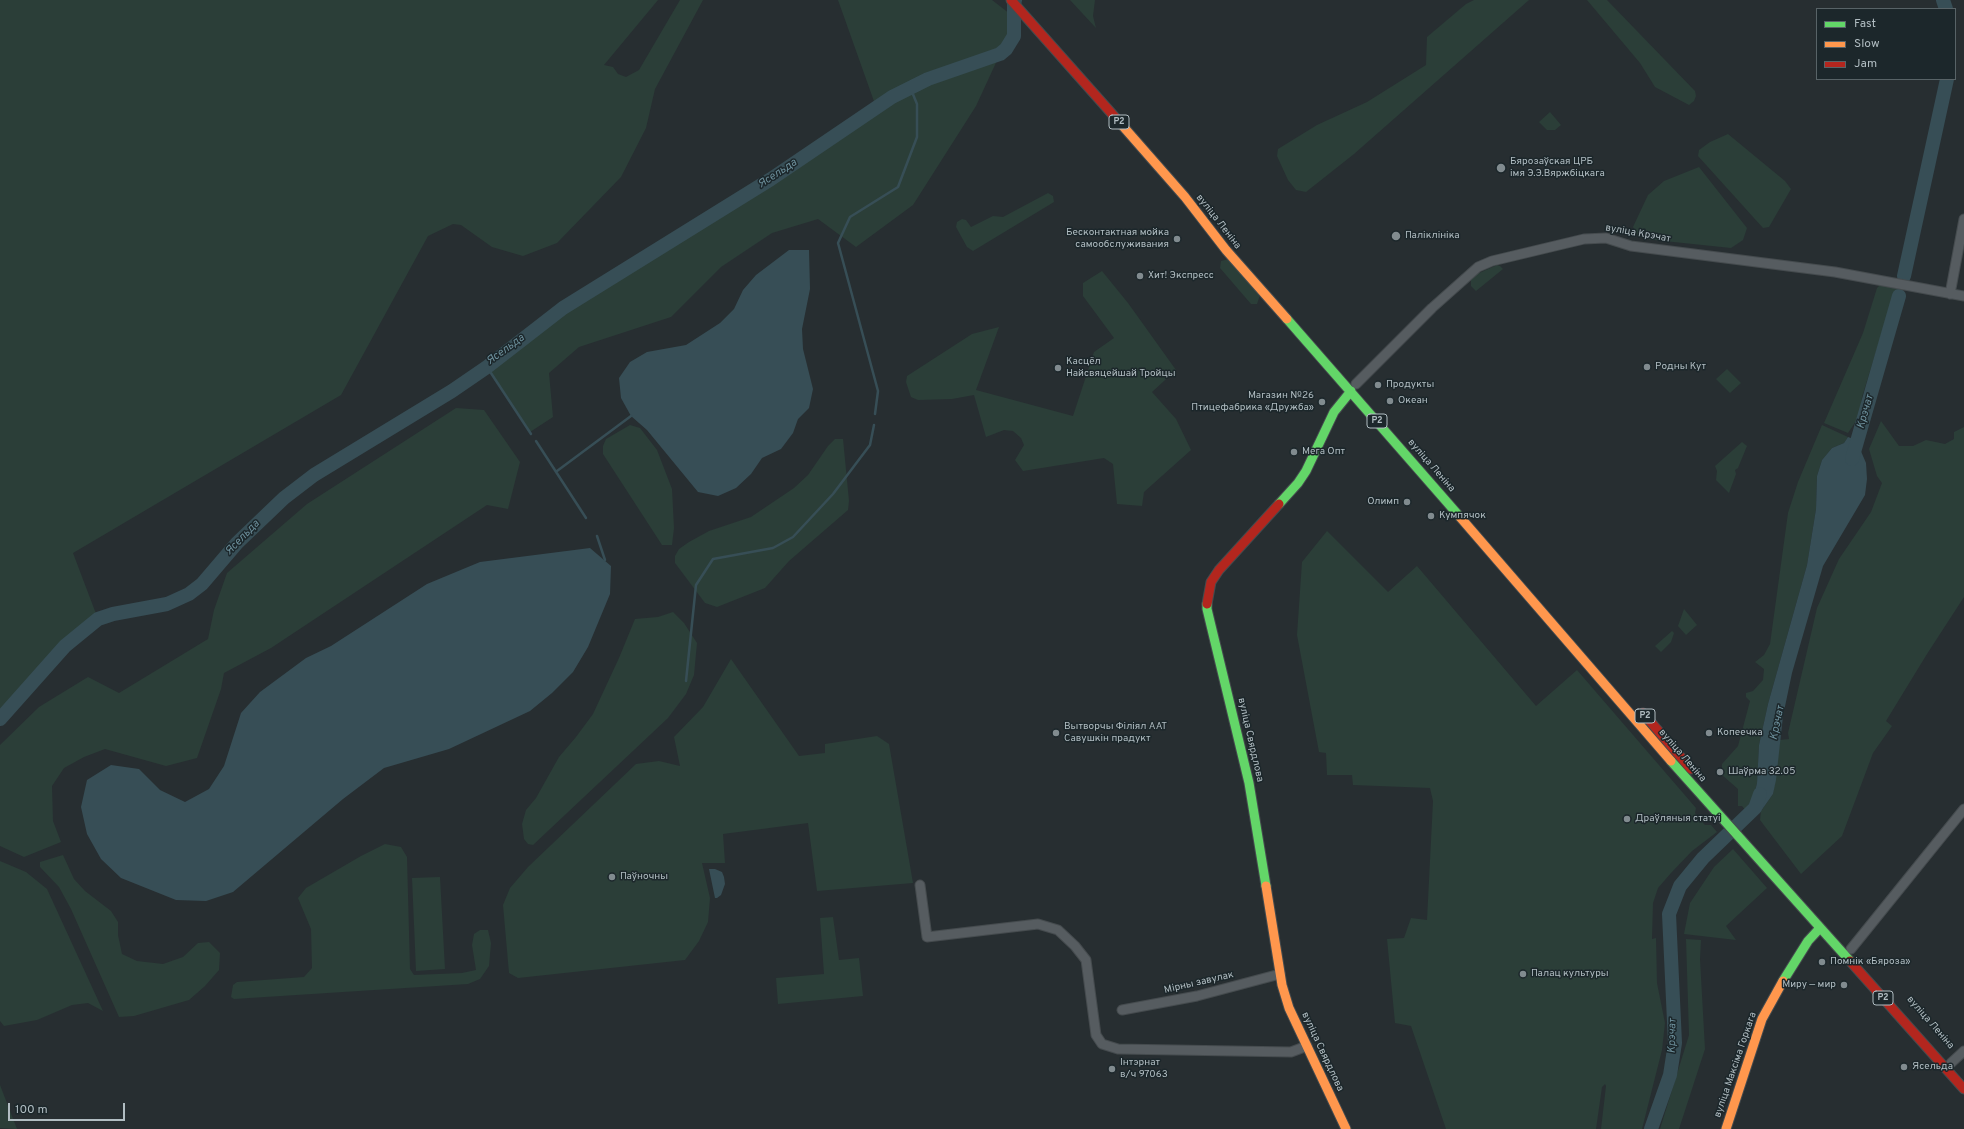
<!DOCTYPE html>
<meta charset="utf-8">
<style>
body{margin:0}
#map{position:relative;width:1964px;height:1129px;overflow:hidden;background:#272e31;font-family:Overpass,sans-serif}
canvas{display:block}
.legend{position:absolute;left:1816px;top:8px;width:140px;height:72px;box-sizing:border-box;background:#1c272b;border:1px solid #586367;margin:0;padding:5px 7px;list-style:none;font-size:12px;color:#b1bdc2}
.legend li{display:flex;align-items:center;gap:8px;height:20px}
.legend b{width:20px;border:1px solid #586367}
.scale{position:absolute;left:8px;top:1103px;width:117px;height:18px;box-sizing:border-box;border:2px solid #b1bdc2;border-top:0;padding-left:5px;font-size:12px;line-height:14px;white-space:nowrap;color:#b1bdc2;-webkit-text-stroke:3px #1c272b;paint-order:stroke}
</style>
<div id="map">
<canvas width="1964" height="1129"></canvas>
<ul class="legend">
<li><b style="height:5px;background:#63d668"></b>Fast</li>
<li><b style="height:5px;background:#ff974d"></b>Slow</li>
<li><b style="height:5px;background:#b3261e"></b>Jam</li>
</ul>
<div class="scale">100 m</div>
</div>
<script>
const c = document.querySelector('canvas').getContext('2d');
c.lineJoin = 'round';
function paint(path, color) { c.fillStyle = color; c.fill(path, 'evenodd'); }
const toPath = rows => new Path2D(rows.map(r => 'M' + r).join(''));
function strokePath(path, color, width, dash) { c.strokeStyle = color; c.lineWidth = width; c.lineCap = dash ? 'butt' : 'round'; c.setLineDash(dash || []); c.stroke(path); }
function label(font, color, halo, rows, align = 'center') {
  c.font = font + ' Overpass,sans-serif'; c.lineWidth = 3; c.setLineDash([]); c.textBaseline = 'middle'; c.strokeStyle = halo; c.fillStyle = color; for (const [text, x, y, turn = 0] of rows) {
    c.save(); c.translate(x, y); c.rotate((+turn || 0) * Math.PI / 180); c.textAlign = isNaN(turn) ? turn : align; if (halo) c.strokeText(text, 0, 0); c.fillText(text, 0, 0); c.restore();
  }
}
paint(toPath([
 [0,0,658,0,604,65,613,67,618,74,626,77,639,70,680,0,703,0,655,89,646,128,621,177,557,243,523,256,492,247,461,225,453,224,428,236,341,395,73,553,98,619,65,646,0,719],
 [838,0,992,0,1014,17,1015,27,1011,43,1000,54,976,106,913,205,856,247,818,219,772,233,721,267,671,317,579,347,549,373,553,417,530,432,487,367,563,308,771,179,876,107],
 [1070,0,1095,0,1093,16,1096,28],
 [1474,0,1529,0,1354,154,1306,192,1296,190,1288,180,1277,156,1278,149,1317,125,1367,102,1426,65,1427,37,1466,4],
 [1587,0,1607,0,1695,91,1696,96,1694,101,1689,105,1655,87,1640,63],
 [1550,112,1561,125,1555,130,1547,130,1539,122],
 [1728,134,1785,181,1791,189,1769,227,1763,228,1698,156,1699,150,1710,142],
 [1699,167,1747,228,1743,240,1731,248,1645,239,1638,236,1633,227,1648,195,1664,181],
 [1048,193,1053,196,1054,202,973,251,967,247,956,227,957,222,962,219,966,220,971,227,993,216,1003,217],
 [1229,259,1260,295,1257,304,1251,304,1220,268,1221,261],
 [1497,265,1500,266,1503,269,1476,291,1471,286,1471,280,1477,274],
 [1102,271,1128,303,1176,370,1152,392,1176,419,1191,450,1144,492,1142,506,1117,504,1113,464,1104,458,1023,471,1015,460,1024,445,1021,438,1013,431,1004,430,986,437,974,395,952,399,918,400,911,397,906,382,907,376,972,334,999,327,976,390,1073,416,1094,352,1114,338,1083,296,1083,283],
 [1880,285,1899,288,1883,329,1862,397,1860,415,1848,433,1824,423,1863,333,1877,288],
 [1727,369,1741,383,1730,393,1716,379],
 [456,408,484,410,520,462,508,509,487,505,271,648,224,673,221,689,197,758,166,766,105,749,84,757,64,768,52,786,53,821,61,842,24,857,0,846,0,745,39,707,88,677,119,693,208,639,214,610,227,573,307,504],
 [1881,421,1899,446,1913,446,1926,440,1945,444,1954,439,1954,432,1964,427,1964,597,1927,654,1886,721,1892,726,1873,753,1842,836,1801,874,1760,820,1761,811,1773,794,1780,740,1789,739,1788,733,1817,608,1839,559,1871,512,1882,483,1877,476,1869,449],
 [630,425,640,428,657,450,672,489,674,528,672,545,662,545,603,454,603,446,606,439],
 [1822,425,1848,437,1844,443,1832,448,1822,460,1817,476,1816,509,1807,565,1768,704,1759,745,1757,783,1751,808,1747,812,1742,806,1738,806,1738,789,1722,775,1722,764,1738,746,1750,701,1746,697,1746,693,1753,691,1763,680,1764,669,1755,662,1764,655,1770,644,1788,513,1798,482],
 [835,439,843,439,849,501,848,510,789,561,765,588,717,607,705,603,675,563,675,556,679,549,689,542,709,531,751,517,794,488,808,475,828,446],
 [1742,442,1747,446,1738,468,1735,470,1736,474,1729,493,1716,480,1717,471,1715,466],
 [1327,531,1388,592,1417,566,1536,706,1577,670,1696,808,1695,813,1703,823,1705,825,1711,825,1717,832,1692,851,1671,873,1658,888,1653,903,1652,939,1656,938,1657,983,1665,1023,1662,1050,1642,1129,1601,1129,1606,1086,1605,1084,1602,1087,1596,1129,1446,1129,1411,1026,1395,1023,1387,939,1404,938,1411,918,1427,920,1433,801,1430,788,1353,785,1352,775,1327,775,1326,753,1319,752,1297,635,1302,562],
 [1684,609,1697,625,1686,635,1678,626],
 [673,612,684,623,697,643,694,675,686,694,668,718,533,845,528,844,524,839,522,824,526,810,536,798,559,757,576,737,593,714,619,658,635,619,658,617],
 [1672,631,1674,633,1671,642,1661,652,1655,646],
 [731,659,799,756,825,753,825,744,877,736,889,744,913,883,817,891,808,823,723,834,725,863,702,863,710,898,708,922,699,941,685,960,518,978,509,973,503,905,510,888,528,867,636,764,659,761,680,766,674,737,703,707],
 [385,844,401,847,407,857,410,969,414,975,462,973,476,970,472,945,474,934,480,930,488,930,491,943,489,966,480,979,468,984,234,999,231,997,233,985,237,982,304,977,312,968,311,929,298,898,306,888,361,856],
 [1733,849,1767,888,1726,926,1736,940,1684,934,1690,903,1714,867],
 [63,855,74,879,85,891,111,911,118,922,118,935,122,954,137,961,163,964,183,957,198,943,209,942,220,953,219,970,205,986,189,1000,134,1016,119,1017,71,909,59,887,40,867,40,862],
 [0,861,26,872,47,889,103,1011,88,1003,72,1005,37,1020,4,1026,0,1021],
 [440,877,445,969,416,971,412,878],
 [833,917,839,960,859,958,863,996,778,1004,776,978,824,974,820,918],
 [1686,939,1701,940,1700,959,1705,1049,1679,1129,1660,1129,1689,1035],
 [0,1085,17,1129,0,1128]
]), '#2b3e38');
paint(toPath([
 [789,250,809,250,810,289,802,329,803,349,813,389,809,408,798,419,793,433,781,449,762,458,751,474,736,488,718,496,698,492,647,430,631,416,621,398,619,378,630,362,647,352,686,345,720,323,734,309,743,290,756,275],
 [1848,437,1862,442,1860,449,1866,463,1867,479,1865,495,1823,566,1792,673,1783,716,1776,780,1773,794,1761,811,1758,813,1754,812,1751,808,1757,783,1759,745,1768,704,1807,565,1816,509,1817,476,1822,460,1832,448,1844,443],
 [590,548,611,566,610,594,588,647,573,672,552,693,530,711,449,749,384,768,343,799,233,892,206,901,176,900,121,878,101,859,87,834,81,807,87,780,111,765,139,769,160,790,185,802,209,789,224,766,241,713,260,692,306,658,331,646,427,584,480,562],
 [709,869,715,869,722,872,724,877,725,884,721,895,717,898,715,898]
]), '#374e56');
strokePath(toPath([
 [487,367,531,434],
 [875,414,878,391,838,243,850,217,898,187,917,137,917,104,910,87],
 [536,441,586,518],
 [557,471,631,416],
 [597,536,605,560],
 [686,681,696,585,713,559,773,548,793,537,833,494,870,445,874,425]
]), '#374e56', 2.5);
strokePath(toPath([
 [1943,0,1946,9],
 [1904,276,1947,79],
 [1852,459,1899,296],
 [0,719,65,646,98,619,113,614,167,604,189,594,202,584,237,543,261,520,284,498,314,475,452,391,487,367,563,308,771,179,892,97,928,79,1000,54,1006,49,1014,36,1014,5,1015,0],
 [1651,1129,1670,1075,1675,1043,1669,914,1680,886,1703,858,1755,808,1760,794]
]), '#374e56', 14);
const street = toPath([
 [1950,294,1964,219],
 [1356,384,1432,308,1478,267,1492,261,1584,239,1606,238,1631,246,1835,272,1964,296],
 [920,885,927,937,1038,924,1058,930,1075,946,1086,960,1096,1035,1102,1044,1118,1049,1291,1052,1307,1046],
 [1851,949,1964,809],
 [1122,1010,1197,996,1280,974],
 [1951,1063,1964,1051]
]);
const fast = toPath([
 [1287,319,1460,517],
 [1279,504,1298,483,1306,471,1334,412,1351,391],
 [1207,604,1207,609,1249,783,1266,886],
 [1671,761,1850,961],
 [1783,981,1808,941,1820,928]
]);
const slow = toPath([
 [1121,124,1185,197,1226,250,1287,319],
 [1460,517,1671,761],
 [1266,886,1282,985,1289,1008,1346,1129],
 [1726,1129,1762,1019,1783,981]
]);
const jam = toPath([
 [1011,0,1121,124],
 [1207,604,1211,582,1219,570,1279,504],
 [1643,713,1691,769],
 [1850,961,1964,1089]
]);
strokePath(street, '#454b4e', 11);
strokePath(fast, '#454b4e', 11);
strokePath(slow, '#454b4e', 11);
strokePath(jam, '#454b4e', 11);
strokePath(street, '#565c60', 9);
strokePath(fast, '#63d668', 9);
strokePath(slow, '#ff974d', 9);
strokePath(jam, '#b3261e', 9);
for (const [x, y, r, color] of [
 [1501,168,5,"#818b8f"],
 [1396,236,5,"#818b8f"],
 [1177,239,4,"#818b8f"],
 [1140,276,4,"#818b8f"],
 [1647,367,4,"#818b8f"],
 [1058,368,4,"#818b8f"],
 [1378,385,4,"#818b8f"],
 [1390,401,4,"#818b8f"],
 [1322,402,4,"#818b8f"],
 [1294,452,4,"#818b8f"],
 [1407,502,4,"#818b8f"],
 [1431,516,4,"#818b8f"],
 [1056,733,4,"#818b8f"],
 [1709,733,4,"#818b8f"],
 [1720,772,4,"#818b8f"],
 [1627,819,4,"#818b8f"],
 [612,877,4,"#818b8f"],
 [1822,962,4,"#818b8f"],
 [1523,974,4,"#818b8f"],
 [1844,985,4,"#818b8f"],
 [1904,1067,4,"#818b8f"],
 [1112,1069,4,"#818b8f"]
]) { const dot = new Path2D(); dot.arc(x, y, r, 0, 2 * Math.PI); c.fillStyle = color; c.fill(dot); strokePath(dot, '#1c272b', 1.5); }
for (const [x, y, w] of [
 [1119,122,20],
 [1377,421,20],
 [1645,716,20],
 [1883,998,20]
]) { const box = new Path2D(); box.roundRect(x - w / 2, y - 7, w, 14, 3); c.fillStyle = '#1c272b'; c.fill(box); strokePath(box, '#b1bdc2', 1); }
label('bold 9px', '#b1bdc2', null, [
 ["Р2",1119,122],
 ["Р2",1377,421],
 ["Р2",1645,716],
 ["Р2",1883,998]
]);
label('10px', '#b1bdc2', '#1c272b', [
 ["Бярозаўская ЦРБ",1510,162],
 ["імя Э.Э.Вяржбіцкага",1510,174],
 ["Бесконтактная мойка",1169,233,"right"],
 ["самообслуживания",1169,245,"right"],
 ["Паліклініка",1405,236],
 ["Хит! Экспресс",1148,276],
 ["Касцёл",1066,362],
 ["Найсвяцейшай Тройцы",1066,374],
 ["Родны Кут",1655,367],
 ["Продукты",1386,385],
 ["Магазин №26",1314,396,"right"],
 ["Птицефабрика «Дружба»",1314,408,"right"],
 ["Океан",1398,401],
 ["Мега Опт",1302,452],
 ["Олимп",1399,502,"right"],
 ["Кумпячок",1439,516],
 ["Вытворчы Філіял ААТ",1064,727],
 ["Савушкін прадукт",1064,739],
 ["Копеечка",1717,733],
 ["Шаўрма 32.05",1728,772],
 ["Драўляныя статуі",1635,819],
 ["Паўночны",620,877],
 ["Помнік «Бяроза»",1830,962],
 ["Палац культуры",1531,974],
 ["Миру — мир",1836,985,"right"],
 ["Інтэрнат",1120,1063],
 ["в/ч 97063",1120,1075],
 ["Ясельда",1912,1067]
], 'left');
label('10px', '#b1bdc2', '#1c272b', [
 ["вуліца Леніна",1218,222,52],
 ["вуліца Крэчат",1638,234,10],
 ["вуліца Леніна",1431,466,49],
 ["вуліца Свярдлова",1250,740,77],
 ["вуліца Леніна",1682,756,49],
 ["Мірны завулак",1199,983,-13],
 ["вуліца Леніна",1930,1023,49],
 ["вуліца Свярдлова",1322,1052,65],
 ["вуліца Максіма Горкага",1736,1065,-71]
]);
label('italic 11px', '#6e919d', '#1c272b', [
 ["Ясельда",778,174,-33],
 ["Ясельда",506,350,-36],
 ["Крэчат",1866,412,-74],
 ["Ясельда",243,538,-46],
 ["Крэчат",1778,723,-78],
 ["Крэчат",1673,1036,-89]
]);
</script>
